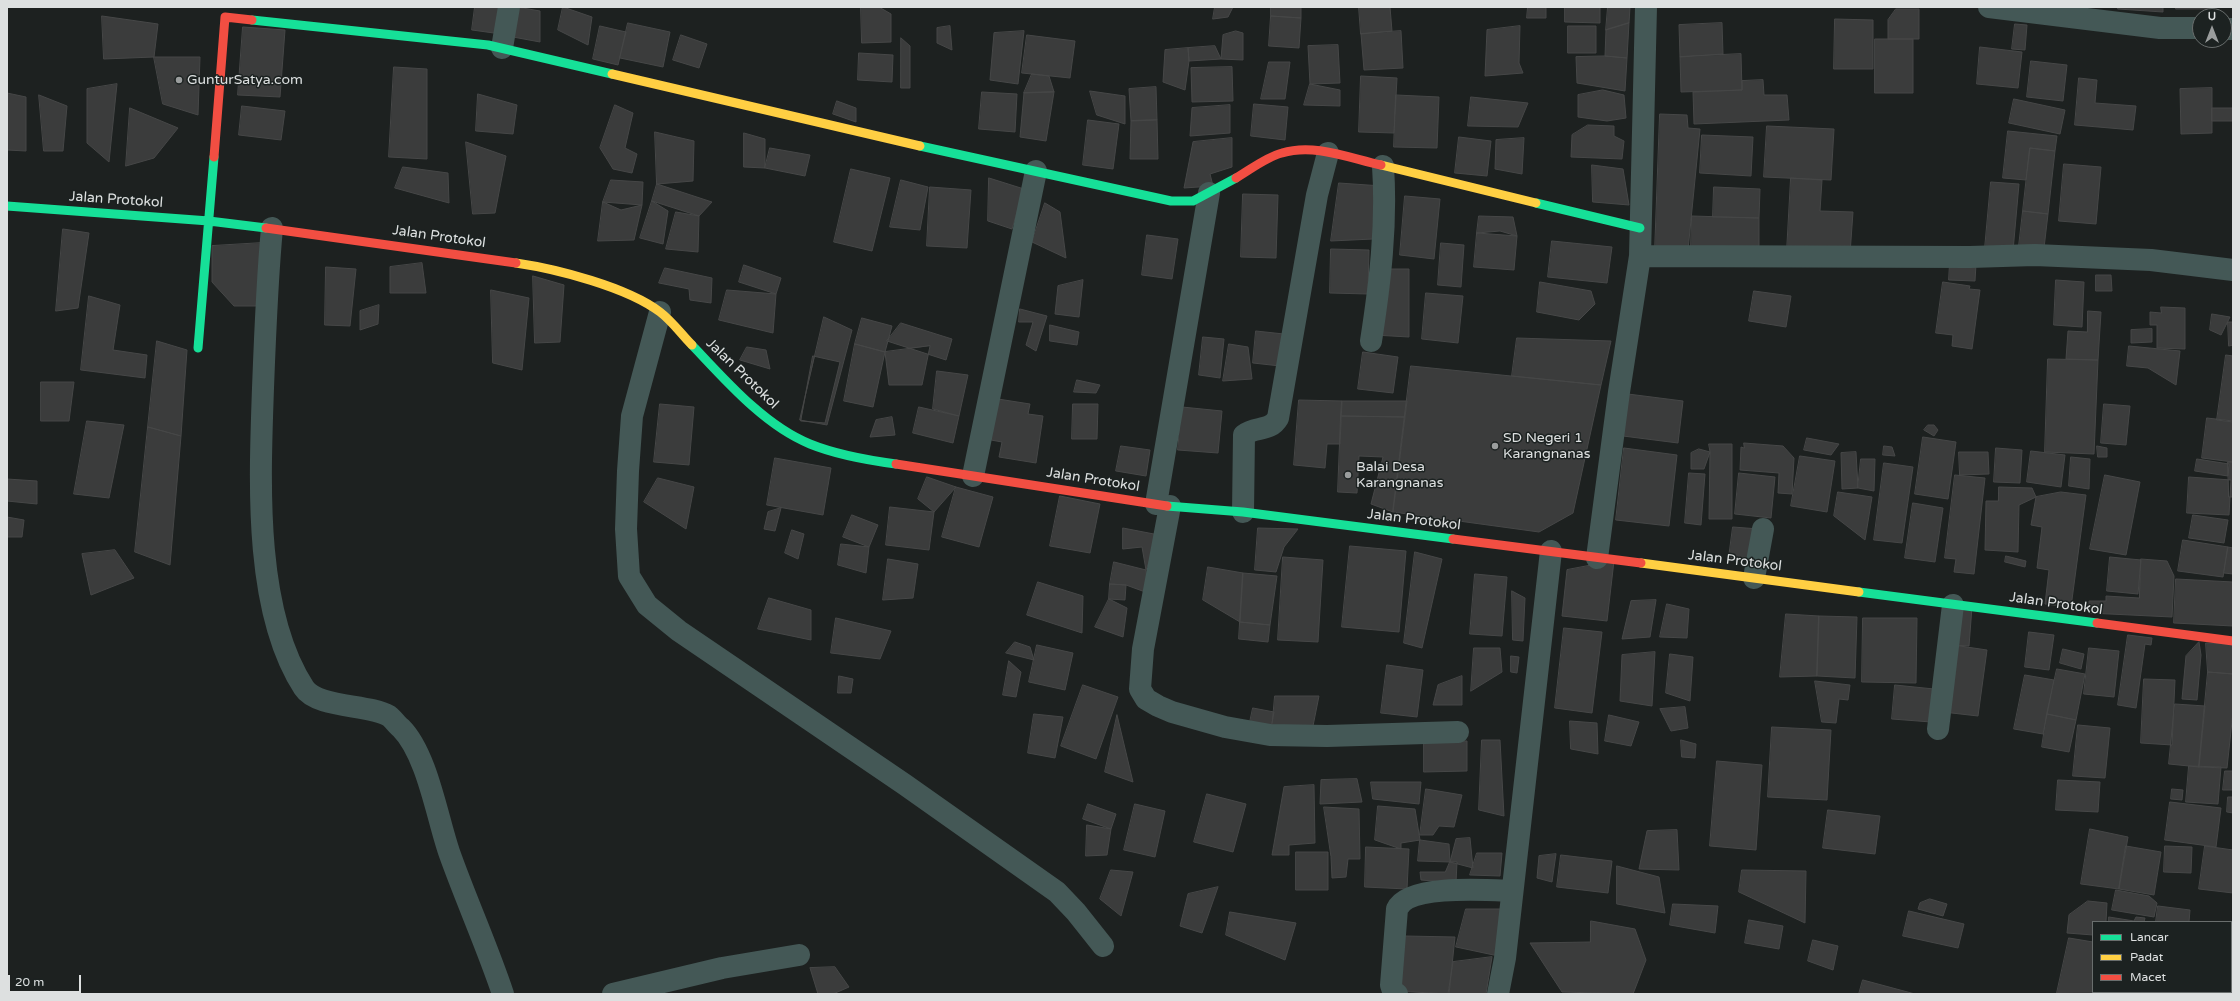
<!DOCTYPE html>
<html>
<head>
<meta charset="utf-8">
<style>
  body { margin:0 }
  #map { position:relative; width:2240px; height:1001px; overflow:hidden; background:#1d2120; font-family:"Varela Round",sans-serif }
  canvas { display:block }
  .frame { position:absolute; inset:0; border:8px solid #dde0e0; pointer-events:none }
  .legend { position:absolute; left:2092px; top:921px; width:140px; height:72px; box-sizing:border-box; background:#1c2221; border:1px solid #696e6d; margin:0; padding:5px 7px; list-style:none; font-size:12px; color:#dde0e0 }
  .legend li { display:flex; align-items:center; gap:8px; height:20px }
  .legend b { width:20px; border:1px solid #696e6d }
  .north { position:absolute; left:2192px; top:8px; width:40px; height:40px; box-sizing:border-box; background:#1c2221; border:1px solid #696e6d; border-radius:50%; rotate:0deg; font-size:11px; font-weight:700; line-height:16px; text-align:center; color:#dde0e0 }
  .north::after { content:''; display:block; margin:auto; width:14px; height:18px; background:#9a9d9d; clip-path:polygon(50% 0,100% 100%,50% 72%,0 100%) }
  .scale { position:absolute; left:8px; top:975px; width:73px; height:18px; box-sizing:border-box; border:2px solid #dde0e0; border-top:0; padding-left:5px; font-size:12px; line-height:14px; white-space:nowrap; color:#dde0e0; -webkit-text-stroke:3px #1c2221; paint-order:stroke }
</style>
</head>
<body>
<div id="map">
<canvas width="2240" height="1001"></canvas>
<div class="frame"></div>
<ul class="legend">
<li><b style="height:5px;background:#16e098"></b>Lancar</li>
<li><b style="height:5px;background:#ffcf43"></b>Padat</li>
<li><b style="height:5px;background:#f24e42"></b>Macet</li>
</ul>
<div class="north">U</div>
<div class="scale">20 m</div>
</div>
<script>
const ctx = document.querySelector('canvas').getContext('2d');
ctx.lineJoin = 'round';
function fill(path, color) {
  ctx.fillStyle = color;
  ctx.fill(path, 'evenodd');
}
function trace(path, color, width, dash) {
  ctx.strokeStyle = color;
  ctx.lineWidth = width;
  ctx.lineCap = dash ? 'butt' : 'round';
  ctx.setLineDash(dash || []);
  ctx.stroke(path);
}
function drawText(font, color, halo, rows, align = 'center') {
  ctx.font = font + ' "Varela Round",sans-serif';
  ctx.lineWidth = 3;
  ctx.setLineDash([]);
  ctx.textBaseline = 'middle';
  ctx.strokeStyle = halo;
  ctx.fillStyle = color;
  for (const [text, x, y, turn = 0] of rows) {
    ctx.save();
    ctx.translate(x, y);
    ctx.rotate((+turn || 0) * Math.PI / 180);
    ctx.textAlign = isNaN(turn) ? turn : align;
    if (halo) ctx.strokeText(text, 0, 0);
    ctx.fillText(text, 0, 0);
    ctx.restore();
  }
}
const building = new Path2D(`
  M475,7H505L501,34L472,30Z
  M517,7L540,11V42L513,37Z
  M563,7L592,17L588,45L558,30Z
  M861,7H879L891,14V42L862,43Z
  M1215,7H1233L1228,17L1213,19Z
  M1271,7H1301V18L1271,16Z
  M1359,7H1390L1392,31L1361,34Z
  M1528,7H1546V18H1527Z
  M1565,7H1600V23L1565,22Z
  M1608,7H1630L1629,23L1606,30Z
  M2118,7H2163V12L2118,9Z
  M2176,7H2210V9H2176Z
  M1896,9H1919V39H1888V20Z
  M102,16L158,24L154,57L104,59Z
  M1271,16L1301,18L1299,48L1269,46Z
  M1835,19L1873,20V69H1834Z
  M628,23L670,32L663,67L620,58Z
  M1629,23L1627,58L1605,56L1606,30Z
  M1722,23L1723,54L1680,57L1679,25Z
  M2015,24L2027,25L2025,50L2012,49Z
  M600,26L626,32L618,65L593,59Z
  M950,26L952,50L937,43V28Z
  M1520,26L1519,63L1523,73L1485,76L1487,30Z
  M1568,26H1596V53H1568Z
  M243,27L285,30L280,97L238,95Z
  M1024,31L1018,84L990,80L994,33Z
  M1236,31L1243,33V60L1221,59L1223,35Z
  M1401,31L1403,68L1364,70L1361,34Z
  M681,35L707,44L699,68L673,60Z
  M1027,35L1075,41L1070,78L1022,73Z
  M901,38L910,46V88H901Z
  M1875,39H1913V93H1875Z
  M1338,45L1340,83L1310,84L1308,46Z
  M1215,46L1221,59L1189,61L1188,48Z
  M1980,47L2022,52L2018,88L1977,84Z
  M1188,48L1189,61L1185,90L1163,82L1165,50Z
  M859,53L893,55L892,82L858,80Z
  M1741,54L1742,90L1681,92L1680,57Z
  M1605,56L1627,58L1625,91L1577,83L1576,57Z
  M154,57H200L198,115L163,104Z
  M2031,61L2067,65L2063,101L2027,97Z
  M1269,62H1290L1285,99H1261Z
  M394,67L427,69V159L389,157Z
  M1232,67L1233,101L1192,102L1191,68Z
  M1032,74L1049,76L1054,92L1024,93Z
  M1361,76L1397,78L1394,133L1359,132Z
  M2079,78L2097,80L2095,103L2136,106L2133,130L2075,125Z
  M1763,80L1764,95H1787L1789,120L1694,124L1693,92L1742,90V81Z
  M117,84L109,162L87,143V89Z
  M1310,84L1340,90V106L1304,105Z
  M1156,87L1157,120L1131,121L1129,89Z
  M2212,88V133L2181,134L2180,89Z
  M1603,90L1624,95L1626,118L1607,121L1578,117V95Z
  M1090,91L1125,96V124L1097,115Z
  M982,92L1017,94L1015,132L979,129Z
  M1054,92L1046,141L1020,137L1024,93Z
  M7,93L26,97V151L7,150Z
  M478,94L517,105L513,134L476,131Z
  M39,95L67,106L63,151H44Z
  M1396,95L1439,97L1437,148L1394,147Z
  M1471,97L1528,103L1518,127L1468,126Z
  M2014,99L2065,110L2060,134L2009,123Z
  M837,101L856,108V122L833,114Z
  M1254,104L1288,107L1285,140L1251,136Z
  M615,105L633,113L625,148L637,154L632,173L613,169L600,148Z
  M1230,105V133L1190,136L1192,108Z
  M242,106L285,111L281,140L239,135Z
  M130,108L178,128L154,158L126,166Z
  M2212,108H2233V121H2212Z
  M1660,114L1687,115L1688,128L1700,129L1688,250L1655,251Z
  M1088,120L1119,124L1113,169L1083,165Z
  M1157,120L1158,159H1130L1131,121Z
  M1588,125L1614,126V136L1624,141L1622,159L1571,157L1572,135Z
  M1767,126L1834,129L1831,180L1764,177Z
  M2008,131L2057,136L2055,151L2030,148L2026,180L2003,178Z
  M655,132L694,141L693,181L657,184Z
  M744,133L765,139V168L744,167Z
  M1702,135L1753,137L1751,176L1700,173Z
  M1459,137L1491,141L1487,176L1455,173Z
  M1232,138V167L1210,174L1213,186L1184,188L1193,142Z
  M1524,138L1522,174L1495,169L1496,140Z
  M466,142L506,156L495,213L473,214Z
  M770,148L810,155L805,176L765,168Z
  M2030,148L2055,151L2048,214L2023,211Z
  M2064,164L2101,167L2096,224L2059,221Z
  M1592,165L1623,169L1629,205L1593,202Z
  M403,167L448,173L449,203L395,188Z
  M851,169L890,178L872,251L834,242Z
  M989,178L1024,189L1012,229L988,221Z
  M1791,178L1822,180L1820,211L1853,212L1850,254L1787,251Z
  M611,180L643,182L642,205L603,202Z
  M901,180L928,187L920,230L890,227Z
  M1991,182L2019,184L2013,251L1985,248Z
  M1339,183L1382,186L1373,239L1331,241Z
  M657,184L712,202L699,216L652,201Z
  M930,187L971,190L967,248L927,246Z
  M1714,187L1760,189L1759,218L1713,217Z
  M1243,194L1278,195L1276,258L1241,257Z
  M1405,196L1440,199L1434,259L1400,255Z
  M652,201L668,211L663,244L640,238Z
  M603,202L621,210L642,205L634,240L598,241Z
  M1045,203L1060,212L1066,258L1032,242Z
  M2023,211L2048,214L2044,248L2019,246Z
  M676,212L699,216L698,252L666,249Z
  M1479,216L1513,217L1517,236L1500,231L1477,233Z
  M1692,216L1759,218V248L1691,247Z
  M63,229L89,233L78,308L56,311Z
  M1477,233L1517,236L1514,270L1474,267Z
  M1147,235L1178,239L1172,279L1142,275Z
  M1552,241L1612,247L1607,283L1548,277Z
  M262,243V306H234L212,282V246Z
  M1441,243L1464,245L1461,287L1438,285Z
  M1331,249L1369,250L1368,294L1330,293Z
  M422,263L426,293H390V267Z
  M1950,263L1976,264L1975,281L1949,280Z
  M744,265L781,278L776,294L739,282Z
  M326,267L356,269L350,326L325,325Z
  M665,268L712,278L711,303L690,300L689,289L659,283Z
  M1391,269H1409V337L1374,335Z
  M2096,275H2111L2112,291H2096Z
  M533,276L564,285L560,342L535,343Z
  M1083,280L1079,317L1055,314L1058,286Z
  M2056,280L2084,282L2082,327L2054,325Z
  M1540,282L1591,291L1595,304L1579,320L1537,312Z
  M1943,282L1970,286L1969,289L1980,290L1972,349L1952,346L1953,335L1936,333Z
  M491,290L529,298L522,370L493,363Z
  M727,290L776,294L773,333L719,320Z
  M1754,291L1791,296L1786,327L1749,321Z
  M1426,293L1463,296L1458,343L1422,339Z
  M89,296L120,305L113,350L147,355L145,378L81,370Z
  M379,305L378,324L360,330V311Z
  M2161,307L2185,308V349L2157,348V325H2150V312L2161,313Z
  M1020,309L1047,316L1036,351L1026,345L1033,322H1019Z
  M2088,311L2101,312L2098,360L2066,359L2068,331L2087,332Z
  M2212,314L2230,317L2221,335L2210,330Z
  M824,317L852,330L827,425L800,420Z
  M862,318L892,326L885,352L855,344Z
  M2228,322H2233V345L2229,346Z
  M901,323L952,339L946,360L887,341Z
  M1050,325L1079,332L1077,345L1050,341Z
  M2152,329V342L2131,343V330Z
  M1256,331L1293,335L1289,367L1253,363Z
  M1203,337L1224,339L1220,378L1199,375Z
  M1517,338L1611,341L1601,385L1512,376Z
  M157,341L187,350L181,436L148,427Z
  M855,344L885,352L873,407L844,401Z
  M1229,344L1248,347L1252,379L1223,381Z
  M930,346L922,385H889L885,352Z
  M2129,346L2180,351L2176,385L2148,368L2127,366Z
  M747,347L766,350L770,369L740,360Z
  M1363,352L1398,357L1393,393L1358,389Z
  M2226,355L2233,356V422L2217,420Z
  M813,356L840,362L825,423L801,421Z
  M2048,359L2098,360L2094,454L2045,452Z
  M1411,366L1601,385L1573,513L1539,532L1393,512Z
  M937,371L968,375L959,416L933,409Z
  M1077,380L1100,385L1096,393L1074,392Z
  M41,382H74L69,421H41Z
  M1620,393L1683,401L1678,443L1615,435Z
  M998,399L1030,404L1028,414L1043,416L1036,463L999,457L1002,442L991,440Z
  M1299,400L1342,401L1340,444H1327L1325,468L1294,465Z
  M1342,401H1407L1405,417L1341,416Z
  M660,404L694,407L689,465L654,462Z
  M1073,404H1098L1097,439H1072Z
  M2104,404L2130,406L2126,445L2101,443Z
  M919,407L959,416L953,443L913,433Z
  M1182,407L1222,411L1218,453L1178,450Z
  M1341,416L1405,417L1393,512L1371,504L1383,457L1359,456L1357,493L1338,492Z
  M892,417L895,435L870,437L876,420Z
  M2207,418L2233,421V462L2202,458Z
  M87,421L124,425L109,498L74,494Z
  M1928,425H1934L1938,430L1934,436L1924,430Z
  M148,427L181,436L170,565L135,552Z
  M1923,437L1956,442L1948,499L1915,494Z
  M1807,438L1839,444L1831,455L1804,450Z
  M1744,443L1783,446L1794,458L1792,494L1778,493L1779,473L1740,470L1741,447L1744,448Z
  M1709,444H1732V519H1709L1710,452Z
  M1121,446L1150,450L1146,476L1116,471Z
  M1884,446L1892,447L1895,456L1883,455Z
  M2097,446L2107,448V457H2098Z
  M1624,448L1677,455L1669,526L1616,520Z
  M1996,448L2022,450L2020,483L1994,482Z
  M1699,449L1710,452L1704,469H1691V453Z
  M2031,451L2065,455L2061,487L2027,482Z
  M1856,452L1858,488L1842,489L1841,453Z
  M1959,452H1988L1989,474L1960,475Z
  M1800,456L1835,461L1827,512L1791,506Z
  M2071,457L2090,459L2089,489L2069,486Z
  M775,458L831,468L823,515L767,505Z
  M1861,459H1875L1874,491L1858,488Z
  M2197,459L2229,464L2228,476L2195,471Z
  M2228,462H2233V497H2229Z
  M1884,463L1913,467L1902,543L1874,540Z
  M1689,473L1705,474L1701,525L1685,523Z
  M1739,473L1775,477L1771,518L1735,514Z
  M1955,475L1985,478L1974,574L1954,572L1956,559L1945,558Z
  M2105,475L2140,482L2126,555L2090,549Z
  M927,477L956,487L934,512L918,499Z
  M2189,477L2231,480L2229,515L2187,513Z
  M658,478L694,487L686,529L644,502Z
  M7,479L37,481V504L7,501Z
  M956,487L993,497L979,547L942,537Z
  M1999,487L2032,488L2036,497L2019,505L2018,552L1985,550L1986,501H1998Z
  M1838,492L1872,497L1865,540L1834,516Z
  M2061,492L2086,495L2071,607L2045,604L2049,570L2037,568L2042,527L2031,525L2036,497Z
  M1060,496L1100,504L1090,553L1050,546Z
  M1913,503L1943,508L1935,562L1905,558Z
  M890,507L934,512L929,550L886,545Z
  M781,508L775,531L764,529L768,512Z
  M852,515L878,525L869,547L843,537Z
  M2193,515L2228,520L2224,543L2189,538Z
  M7,517L24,520L22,537H7Z
  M1733,527L1759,529L1746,561L1743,559L1729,557Z
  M1123,528L1159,535L1146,570L1142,547L1123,549Z
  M1258,528L1298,529L1284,547L1276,572L1255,570Z
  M792,530L804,534L798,559L785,553Z
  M2183,540L2228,547L2223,577L2178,571Z
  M841,544L869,547L866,573L838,565Z
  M1350,546L1406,551L1399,632L1342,627Z
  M2228,547L2233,548V574L2224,573Z
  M115,550L134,578L91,595L82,554Z
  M1415,552L1442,559L1422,648L1404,643Z
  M2006,556L2026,561L2025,567L2005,562Z
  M1283,557L1323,560L1318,642L1278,640Z
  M2110,557L2141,560L2138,594L2107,591Z
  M888,559L918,564L913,598L883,600Z
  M2141,559L2167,561L2174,576L2172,617L2089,613V601H2106V596L2139,598Z
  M1614,561L1607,621L1562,616L1567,570Z
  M1114,562L1146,570L1148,593L1126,585L1110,584Z
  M1208,567L1243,573L1240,622L1203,600Z
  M1243,573L1277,576L1270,625L1240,622Z
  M1475,574L1507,577L1502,636L1470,634Z
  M2176,579L2233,582V626L2174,623Z
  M1038,582L1083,596L1082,633L1027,615Z
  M1110,584L1126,585L1125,600L1109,599Z
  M1512,591L1525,598L1523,641L1513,640Z
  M769,598L811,610V640L758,629Z
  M1109,599L1127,608L1123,637L1095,627Z
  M1656,600L1650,637L1622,639L1631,601Z
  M1667,604L1689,609L1687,638L1660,637Z
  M1972,607L1969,646L1953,645L1955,612Z
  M1786,614L1819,616L1817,676L1780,677Z
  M1819,616L1857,617L1855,678L1817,676Z
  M836,618L891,631L880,659L831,653Z
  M1863,618H1917L1916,683L1862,682Z
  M1240,622L1270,625L1268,642L1239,639Z
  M1564,628L1602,632L1592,713L1555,708Z
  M2029,632L2054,635L2049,670L2025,667Z
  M2128,635L2152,638L2151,645L2145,644L2136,708L2118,705Z
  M1015,642L1030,647L1034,660L1006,653Z
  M2199,642L2201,655L2197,700L2182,699L2186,656Z
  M2206,643L2233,644V674L2208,672Z
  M1037,645L1073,653L1065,690L1029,682Z
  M1953,645L1987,650L1978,716L1943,712Z
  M1474,648H1500L1502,672L1471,691Z
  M2089,648L2119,651L2114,697L2084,694Z
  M2063,649L2084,654L2081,669L2060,663Z
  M1655,652L1652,706L1620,701L1622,655Z
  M1670,654L1693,657L1690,701L1666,693Z
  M1511,656L1519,657L1517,673L1511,672Z
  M1009,661L1021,672L1016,697L1003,695Z
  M1387,665L1423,670L1417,717L1381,713Z
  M2057,669L2085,674L2076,720L2047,714Z
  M2208,672L2233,674V712L2227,768L2199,767Z
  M2025,675L2054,680L2043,734L2014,729Z
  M839,676L853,679L851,693H838Z
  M1462,676V705H1433L1438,685Z
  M2144,679L2175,680L2172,745L2141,743Z
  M1815,681L1850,685L1848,700L1839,699L1836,723L1822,722Z
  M1083,685L1118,697L1096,759L1061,746Z
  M1895,685L1934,689L1931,722L1892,719Z
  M1275,696H1319L1312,731L1272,730Z
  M2175,704L2205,706L2199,767L2169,764Z
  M1685,707L1688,728L1671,731L1660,709Z
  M1253,708L1274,712L1270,734L1250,722Z
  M1034,714L1063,717L1055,758L1028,753Z
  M2047,714L2076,720L2069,752L2042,747Z
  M1117,715L1133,782L1105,772Z
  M1609,715L1639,722L1631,746L1605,741Z
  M1570,721L1597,723L1598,754L1571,749Z
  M2078,725L2110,728L2105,778L2073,776Z
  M1772,727L1831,730L1827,800L1768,797Z
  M1482,740H1500L1504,816L1479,810Z
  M1681,740L1696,744L1695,758L1682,757Z
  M1424,741H1467V771L1424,772Z
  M1717,761L1762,765L1756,850L1710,846Z
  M2189,766L2221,767L2218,804L2186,802Z
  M2225,771H2233V790H2223Z
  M1357,779L1362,802L1320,804L1321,780Z
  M2058,780L2100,782L2098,812L2056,810Z
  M1371,782H1421L1419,804L1373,799Z
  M1314,785L1315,843L1289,845V855H1272L1284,787Z
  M1426,789L1462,795L1454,827L1439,826L1433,835H1420Z
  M2172,789L2183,790L2182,800L2171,799Z
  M1207,794L1246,804L1233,852L1194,842Z
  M2228,797H2233V813L2227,812Z
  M2170,802L2221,808L2216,847L2165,840Z
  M1088,804L1116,814L1111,829L1083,819Z
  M1135,804L1165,811L1155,857L1124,850Z
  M1378,806L1415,809L1420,840L1401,843V849L1375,840Z
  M1324,807L1359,809L1360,859H1348L1346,877L1332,878L1331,857Z
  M1828,810L1880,816L1875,854L1823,848Z
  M1087,825L1111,829L1107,855L1086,856Z
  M2090,829L2128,837L2119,889L2081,884Z
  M1677,830L1679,870L1639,869L1647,831Z
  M1470,838L1473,868L1450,862L1456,839Z
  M1420,840L1449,844L1450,862L1418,861Z
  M2126,846L2161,852L2154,895L2119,889Z
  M2165,846L2192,847L2191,873L2164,872Z
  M2205,846L2233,850V893L2199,889Z
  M1366,847L1409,849L1407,889L1365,887Z
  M1296,852H1328V890H1296Z
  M1477,853H1502L1500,876L1470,875Z
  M1556,854L1552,882L1537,878L1539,856Z
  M1561,855L1612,861L1608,893L1557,887Z
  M1450,862H1457L1456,883L1421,880L1420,872H1445Z
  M1617,866L1659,877L1665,913L1617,904Z
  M1111,870L1133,872L1121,916L1100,899Z
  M1742,870L1806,871L1805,923L1739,892Z
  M1218,887L1202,933L1180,926L1188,894Z
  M2116,890L2149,896L2157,903L2154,917L2112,910Z
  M1930,899L1947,904L1943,916L1918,909L1920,903Z
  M2088,901L2107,903L2106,922H2093V935L2067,933L2069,915Z
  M1673,904L1718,906L1715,933L1670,925Z
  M2158,906L2190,910L2189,922H2156Z
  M1466,909H1508L1503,957L1456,947Z
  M1909,911L1964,924L1958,948L1903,936Z
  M1230,912L1296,923L1285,960L1226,935Z
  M2109,917L2134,921L2136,917L2145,918L2144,922H2109Z
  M1749,920L1783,926L1779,949L1745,943Z
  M1591,921L1635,929L1646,960L1633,994L1562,992L1530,943L1590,942Z
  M2231,924H2233V951H2231Z
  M1405,936L1455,937L1449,994L1395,991Z
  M2069,938L2093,942V992H2097L2096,994L2057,993Z
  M1813,940L1838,946L1833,970L1808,961Z
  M1492,957L1486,994H1448L1453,962Z
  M2231,963H2233V994H2216V992H2231Z
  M835,967L849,987L833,994H818L810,968Z
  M1863,980L1915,994H1859Z
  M2113,992H2143L2142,994H2113Z`);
fill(building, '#3b3c3c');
trace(building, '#464747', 1);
trace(new Path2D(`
  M1989,7L2160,28H2200
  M2224,29H2233
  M502,48L509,7
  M272,228C267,281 265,335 263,388C260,478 253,610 304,688C317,708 369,704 389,716C393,719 397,725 401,728C427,754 437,817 449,852C466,900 487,946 503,994
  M1640,256L1970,257L2035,255L2151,260L2233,270
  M660,312L632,416L628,471L626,529L629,576L647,605L679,631L904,784L1057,892L1076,912L1103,946
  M1371,341C1380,283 1387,225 1383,166
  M973,476L1036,171
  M1156,504L1209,193
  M1170,506L1143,649L1140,689L1146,699L1158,706L1172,712L1225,727L1270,735L1327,736L1458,732
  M1243,512L1244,435C1255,426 1270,432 1278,418L1317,195L1328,153
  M1597,558L1619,392L1640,256L1646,7
  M1754,578L1763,529
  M1938,729L1953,605
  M613,994L722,968L799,955
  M1397,994L1393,991L1391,985L1397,909C1408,884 1488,890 1512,891
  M1498,994L1505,958L1551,551`), '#445856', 22);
trace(new Path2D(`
  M252,20L488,45L612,74
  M920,146L1171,201H1193L1236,178
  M1536,203L1640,228
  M7,206L209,221L266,228
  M692,345C725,380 765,426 810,444C837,455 866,460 896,464
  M198,348L214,157
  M1167,506L1243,512L1453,539
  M1859,592L2097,623`), '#16e098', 9);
trace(new Path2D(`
  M612,74L920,146
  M1381,165L1536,203
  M516,263C557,269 627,287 660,312C672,321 682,335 692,345
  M1641,563L1859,592`), '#ffcf43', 9);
trace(new Path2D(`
  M214,157L225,17L252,20
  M1236,178C1250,170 1266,157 1282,153C1314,143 1349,158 1381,165
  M266,228L516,263
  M896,464L1167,506
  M1453,539L1641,563
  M2097,623L2233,641`), '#f24e42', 9);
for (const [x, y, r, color] of [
  [179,80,4,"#9a9d9d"],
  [1495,446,4,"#9a9d9d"],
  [1348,475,4,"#9a9d9d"]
]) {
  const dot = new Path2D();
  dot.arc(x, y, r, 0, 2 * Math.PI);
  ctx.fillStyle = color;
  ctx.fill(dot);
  trace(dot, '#1c2221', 1.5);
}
drawText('14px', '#dde0e0', '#1c2221', [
  ["GunturSatya.com",187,80],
  ["SD Negeri 1",1503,438],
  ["Karangnanas",1503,454],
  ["Balai Desa",1356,467],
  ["Karangnanas",1356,483]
], 'left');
drawText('14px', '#dde0e0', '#1c2221', [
  ["Jalan Protokol",116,200,4],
  ["Jalan Protokol",439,237,8],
  ["Jalan Protokol",742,374,44],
  ["Jalan Protokol",1093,480,9],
  ["Jalan Protokol",1414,520,7],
  ["Jalan Protokol",1735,561,7],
  ["Jalan Protokol",2056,604,8]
]);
</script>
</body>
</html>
